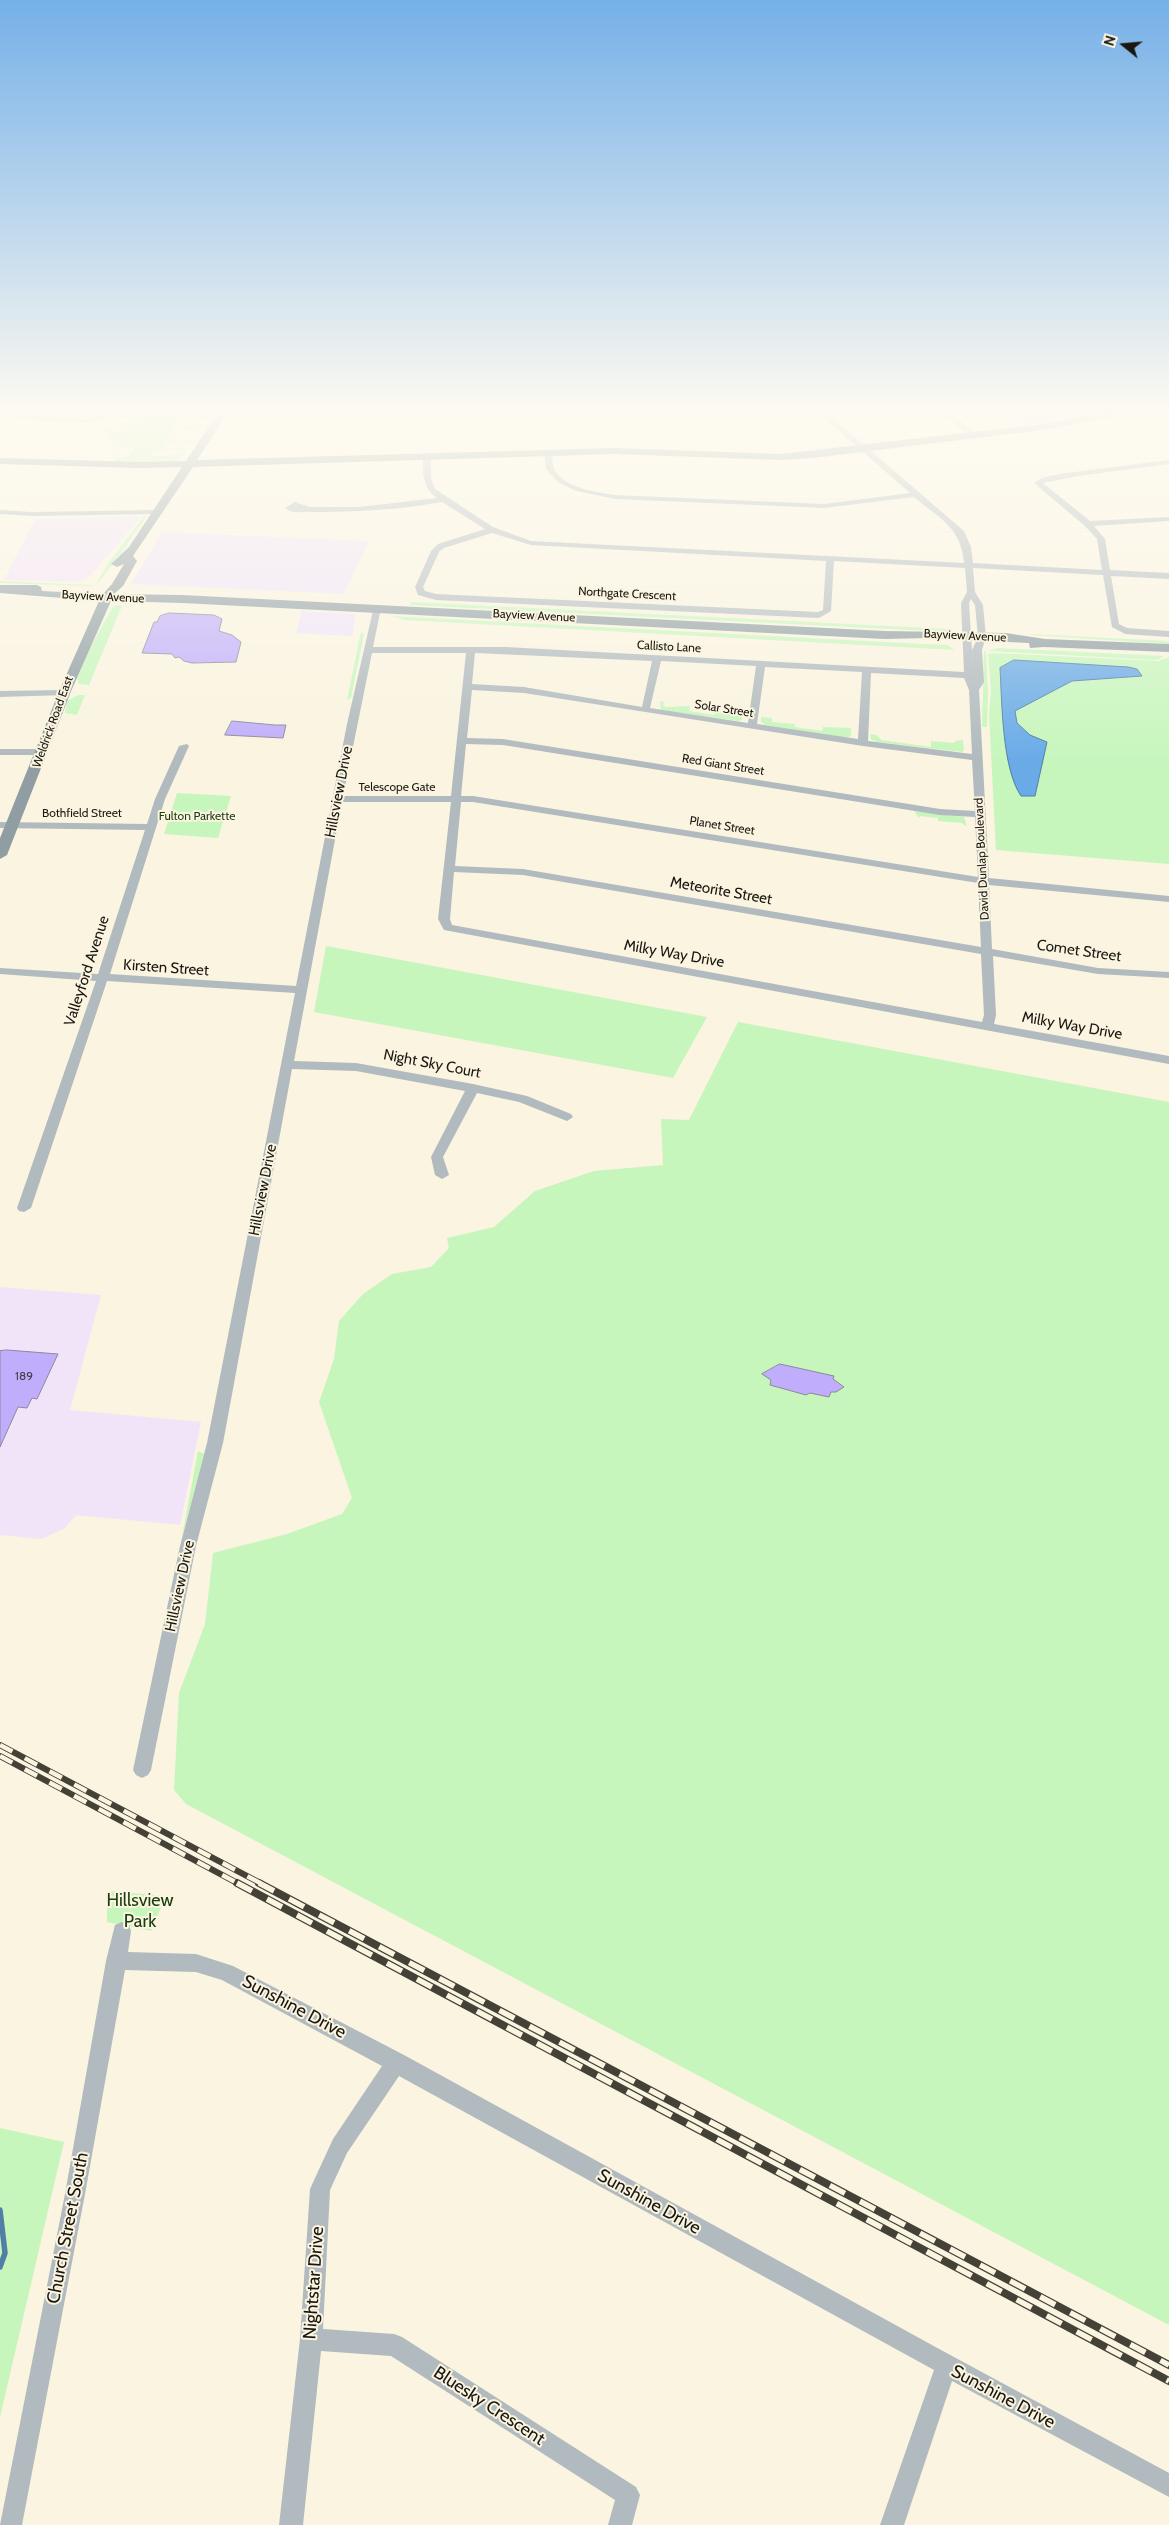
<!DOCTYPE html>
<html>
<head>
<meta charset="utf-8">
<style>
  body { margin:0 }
  #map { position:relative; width:1169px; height:2525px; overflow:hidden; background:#faf4e0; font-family:Cabin,sans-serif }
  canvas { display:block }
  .north { position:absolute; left:1099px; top:20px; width:50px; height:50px; -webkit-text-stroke:4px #faf4e0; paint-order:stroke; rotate:287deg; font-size:14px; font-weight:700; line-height:20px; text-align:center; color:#191710 }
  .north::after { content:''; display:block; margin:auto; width:18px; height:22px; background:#191710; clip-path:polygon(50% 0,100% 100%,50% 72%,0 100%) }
</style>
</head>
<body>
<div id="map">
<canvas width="1169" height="2525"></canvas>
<div class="north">N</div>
</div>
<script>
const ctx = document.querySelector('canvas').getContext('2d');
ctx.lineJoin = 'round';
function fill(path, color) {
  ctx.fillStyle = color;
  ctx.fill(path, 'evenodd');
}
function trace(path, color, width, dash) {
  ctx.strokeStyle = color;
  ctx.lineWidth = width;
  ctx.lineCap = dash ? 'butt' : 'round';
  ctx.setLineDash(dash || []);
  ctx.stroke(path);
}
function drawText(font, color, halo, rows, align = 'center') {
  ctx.font = font + ' Cabin,sans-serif';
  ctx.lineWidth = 4;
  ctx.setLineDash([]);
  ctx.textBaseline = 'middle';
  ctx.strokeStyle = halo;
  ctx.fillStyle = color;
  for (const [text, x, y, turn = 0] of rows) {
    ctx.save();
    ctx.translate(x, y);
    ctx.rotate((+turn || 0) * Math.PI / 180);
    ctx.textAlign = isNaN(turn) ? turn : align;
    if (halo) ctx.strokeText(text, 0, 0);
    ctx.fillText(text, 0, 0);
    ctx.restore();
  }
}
fill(new Path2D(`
  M162,532L369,541L344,594L131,584Z
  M302,611L355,614L353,636L296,633Z`), '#efe5fa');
fill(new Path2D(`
  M1001,407H1118L1066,420L1026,425Z
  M142,516L89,577L77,582L4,580L35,519Z
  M0,1287L101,1295L70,1410L201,1422L180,1525L76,1515L65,1528L42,1539L0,1535Z`), '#f2e4f8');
fill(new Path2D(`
  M54,407L105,409H71L67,414L74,415L71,418L34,416C40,412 49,413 54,407Z
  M151,407H214H186L180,413C192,415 200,410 211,411L206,419L201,418L198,415L182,414L179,417L181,420L204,422L176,421L172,424V427C184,427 191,424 202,424L198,431L173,428L171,433L176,435H170L163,440L181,442L193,438L188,446L180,444L181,442L163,443L166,444L164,448L186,449L185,451L155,449L151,453V456H166L183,453L178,461L114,463L118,458L129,456L135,447H121L113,453L124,438L113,440L98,425L115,432L128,429L120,424L108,423C112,421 135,423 141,424L146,419C135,417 125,419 114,417L116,412L126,415L142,416L147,411L118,410L148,409Z
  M145,515L146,518C139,527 101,583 96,584L109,562Z
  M0,581L91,585L92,586L0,583Z
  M411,602L949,629V632L409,605Z
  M117,605L122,606L89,685L79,684L77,679L89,650L112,608Z
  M391,616L923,644L948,645L954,650L405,620Z
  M361,632L364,634L351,698L347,700Z
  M1030,634L1169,641V644L1031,635Z
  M998,648L1165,656L1157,660L988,651Z
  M984,651L986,652L988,690L987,727H982Z
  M994,653L1158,661L1169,657V864L996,850L989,714L991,691L988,654Z
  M78,695H85L77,715L65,713L67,701Z
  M660,701L664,702L663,705L666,707L690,706L689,711L714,715L715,713L738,714L743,712L742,720L738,721L661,710Z
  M761,717L772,718V722L795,724V727L822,731L823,727L851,728V736L846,738L765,725L761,722Z
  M870,734L877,735L881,740L931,747V741L955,743V741L963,740L964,750L962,752L877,742L871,739Z
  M177,793L231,796L218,838L164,834Z
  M914,811L964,817L967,827L962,823L938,821V818L920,816L919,818Z
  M326,946L707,1017L673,1078L314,1012Z
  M738,1022L1169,1102V2325L186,1804L174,1790L179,1693L205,1624L213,1553L287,1534L342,1514L352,1498L319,1402L334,1359L339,1321L363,1294L392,1274L431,1267L449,1248L447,1238L494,1227L535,1191L594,1171L663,1165L661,1119L689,1120Z
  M198,1451L204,1454L182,1537Z
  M107,1891L166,1896L151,1931L107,1922Z
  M0,2128L64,2142L0,2417Z`), '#c7f6bd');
const water = new Path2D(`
  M1014,660L1128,667L1137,669L1142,676L1072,681L1015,711L1017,723L1030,735L1047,742L1035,796H1021C1002,768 1002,703 1000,668Z`);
fill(water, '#6aabe7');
trace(water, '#527fa6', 1);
trace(new Path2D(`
  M0,2210L5,2253L0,2267`), '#527fa6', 5.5);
const building = new Path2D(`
  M169,613L214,615L222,619L219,631L232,635L241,642L236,662L192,663L184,661L179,657L175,658L172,654L142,653L154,622H157L160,616Z
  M232,721L275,725H286L283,738L225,735Z
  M7,1350L58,1354L37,1399L32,1398L27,1408L18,1407L0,1447V1351Z
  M780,1364L834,1376L833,1379L844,1387L836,1392H831L829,1397L810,1393L806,1395L770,1385L771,1380L762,1374Z`);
fill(building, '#c0aefc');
trace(building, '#8c899a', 1);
fill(new Path2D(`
  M0,407L11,413L20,415L90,419L97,416L107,407H115C111,412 106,418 100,420C85,426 13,421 0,412Z
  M222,407H450L446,409L323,412L226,409Z
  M633,407H687L760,411L820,407L964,531L971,547L973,563L1102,570L1097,539L1085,526L1034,483L1042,478L1059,474L1169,460V464L1078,476L1043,483L1090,521L1169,517V521L1094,526L1105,539L1110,570L1169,573V579L1111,576L1119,624L1127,628L1169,631V637L1125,634L1112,627L1103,575L973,568L975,592L983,605L986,637L982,650L984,682L979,690L989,878L1169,896V902L989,885L992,949L1098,968L1169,972V978L1098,974L993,956L996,1015L994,1024L1169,1056V1064L444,930L438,919L451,802H342L294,1061L356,1063L473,1084L527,1096L571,1114L573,1117L567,1121L519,1102L477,1093L443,1157L449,1175L442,1179L435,1175L431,1157L465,1091L356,1071L292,1069L223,1443L196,1546L151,1770L148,1775L142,1778L136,1775L133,1770L180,1546L207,1443L295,993L107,981L31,1208L24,1212L19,1211L17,1208L96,981L0,974V968L98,974L145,830L0,828V822L147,824L155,799L179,746L187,744L189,746L165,799L110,974L296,986L347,724L374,606L381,608L373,647H506L964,672L961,603L967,592L965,568L834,561L831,611L819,618L436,600L418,595L415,587L431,551L438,544L485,529L442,502C398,510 355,512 311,512C301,511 294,515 285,508L295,502L310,507H359L437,498C422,487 423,474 423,457L427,455L431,457V478L435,489L493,527L531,541L964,563C961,527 940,519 914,497L824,508L615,499L576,491L558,482L546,469L544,453L548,451L552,455C553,460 552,466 555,471C565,488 597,492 615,495L824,504L910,493L815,410L760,415L637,409ZM492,533L531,545L826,561L823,610L818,612L436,594L425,591L423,587L439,552L444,548ZM971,599L975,605L978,637L972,650L974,683L969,603ZM372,653H466L451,796H343ZM475,653L652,661L642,707L524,687L472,684ZM661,661L756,666L748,723L650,708ZM765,667L862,672L858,739L757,724ZM871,673L964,678L969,690L972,754L868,741ZM472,690L524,693L863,746L972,760L975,811L940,809L503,739L467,738ZM466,744L503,745L940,815L975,817L978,877L473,796H461ZM461,802H473L978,883L981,947L523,869L455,866ZM454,872L523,875L981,954L984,1015L982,1022L452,925L450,919Z
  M935,407H942L978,434V438H972Z
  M1157,407L1169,408V412Z
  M0,510L32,512L158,510L162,512L158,514L32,516L0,514Z
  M62,690L67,693L65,695L0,697V691Z
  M0,749H43L48,752L43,755H0Z
  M122,1922L129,1925L131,1931L128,1952L196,1954L233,1966L404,2055L941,2350L1169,2473V2497L952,2381L904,2525H880L934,2370L399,2076L347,2153L330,2190L323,2329L394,2334L402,2337L636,2487L640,2495L632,2525H608L615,2500L391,2356L321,2351L303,2525H279L300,2339L310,2189L333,2139L382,2066L222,1980L196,1972L125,1970L85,2194L22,2525H0L65,2194L106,1961L115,1925Z`), '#b1babe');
fill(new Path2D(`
  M222,407H232L197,460L615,448L781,454L1050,423L1130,407H1147L1142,410L1050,429L813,458L781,460L615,454L193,467L133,556L137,561L123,586L114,594L182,595L885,631L1006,633L1045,639L1169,644V652L1044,647L1030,648L1029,643L926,638L885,639L182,603L111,601L72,689L7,855L0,859V838L60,689L99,601L0,593V585H37L41,587L42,591L103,594L112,584L124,564L117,567L111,564L129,547L182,467L140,468L0,464V458L140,462L186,461Z`), '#909ea4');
const railFar1 = new Path2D(`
  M0,1745L262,1884
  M0,1756L239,1884`);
const rail = new Path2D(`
  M237,1883L1169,2381
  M259,1883L1169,2365`);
trace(railFar1, '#444137', 6);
trace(rail, '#444137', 8);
trace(railFar1, '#faf4e0', 4.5, [14]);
trace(rail, '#faf4e0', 5.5, [17]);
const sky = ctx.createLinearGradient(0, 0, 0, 760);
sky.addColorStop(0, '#75b0e8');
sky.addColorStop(0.54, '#fdfaf1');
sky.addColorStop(1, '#fdfaf100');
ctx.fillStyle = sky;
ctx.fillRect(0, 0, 1169, 760);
drawText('12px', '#191710', '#faf4e0', [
  ["Northgate Crescent",627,594,3],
  ["Bayview Avenue",103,597,3],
  ["Bayview Avenue",534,616,3],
  ["Bayview Avenue",965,636,3],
  ["Callisto Lane",669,647,3],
  ["Solar Street",724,709,9],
  ["Weldrick Road East",53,722,-70],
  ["Red Giant Street",723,765,9],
  ["Telescope Gate",397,787],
  ["Bothfield Street",82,813],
  ["Planet Street",722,826,9],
  ["David Dunlap Boulevard",982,859,-93]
]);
drawText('12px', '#183d0f', '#faf4e0', [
  ["Fulton Parkette",197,816]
]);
drawText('12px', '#433d4b', null, [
  ["189",24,1376]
]);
drawText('15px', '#191710', '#faf4e0', [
  ["Hillsview Drive",339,792,-79],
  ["Meteorite Street",721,891,10],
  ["Comet Street",1079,951,8],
  ["Milky Way Drive",674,954,10],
  ["Kirsten Street",166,968,4],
  ["Valleyford Avenue",87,971,-72],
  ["Milky Way Drive",1072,1026,10],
  ["Night Sky Court",432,1064,11],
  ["Hillsview Drive",263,1190,-79],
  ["Hillsview Drive",180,1586,-78]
]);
drawText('18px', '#183d0f', '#faf4e0', [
  ["Hillsview",140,1901],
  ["Park",140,1922]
]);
drawText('18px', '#191710', '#faf4e0', [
  ["Sunshine Drive",294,2007,28],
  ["Sunshine Drive",649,2202,29],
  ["Church Street South",68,2228,-79],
  ["Nightstar Drive",314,2283,-86],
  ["Sunshine Drive",1003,2397,28],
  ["Bluesky Crescent",489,2406,33]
]);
</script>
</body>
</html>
